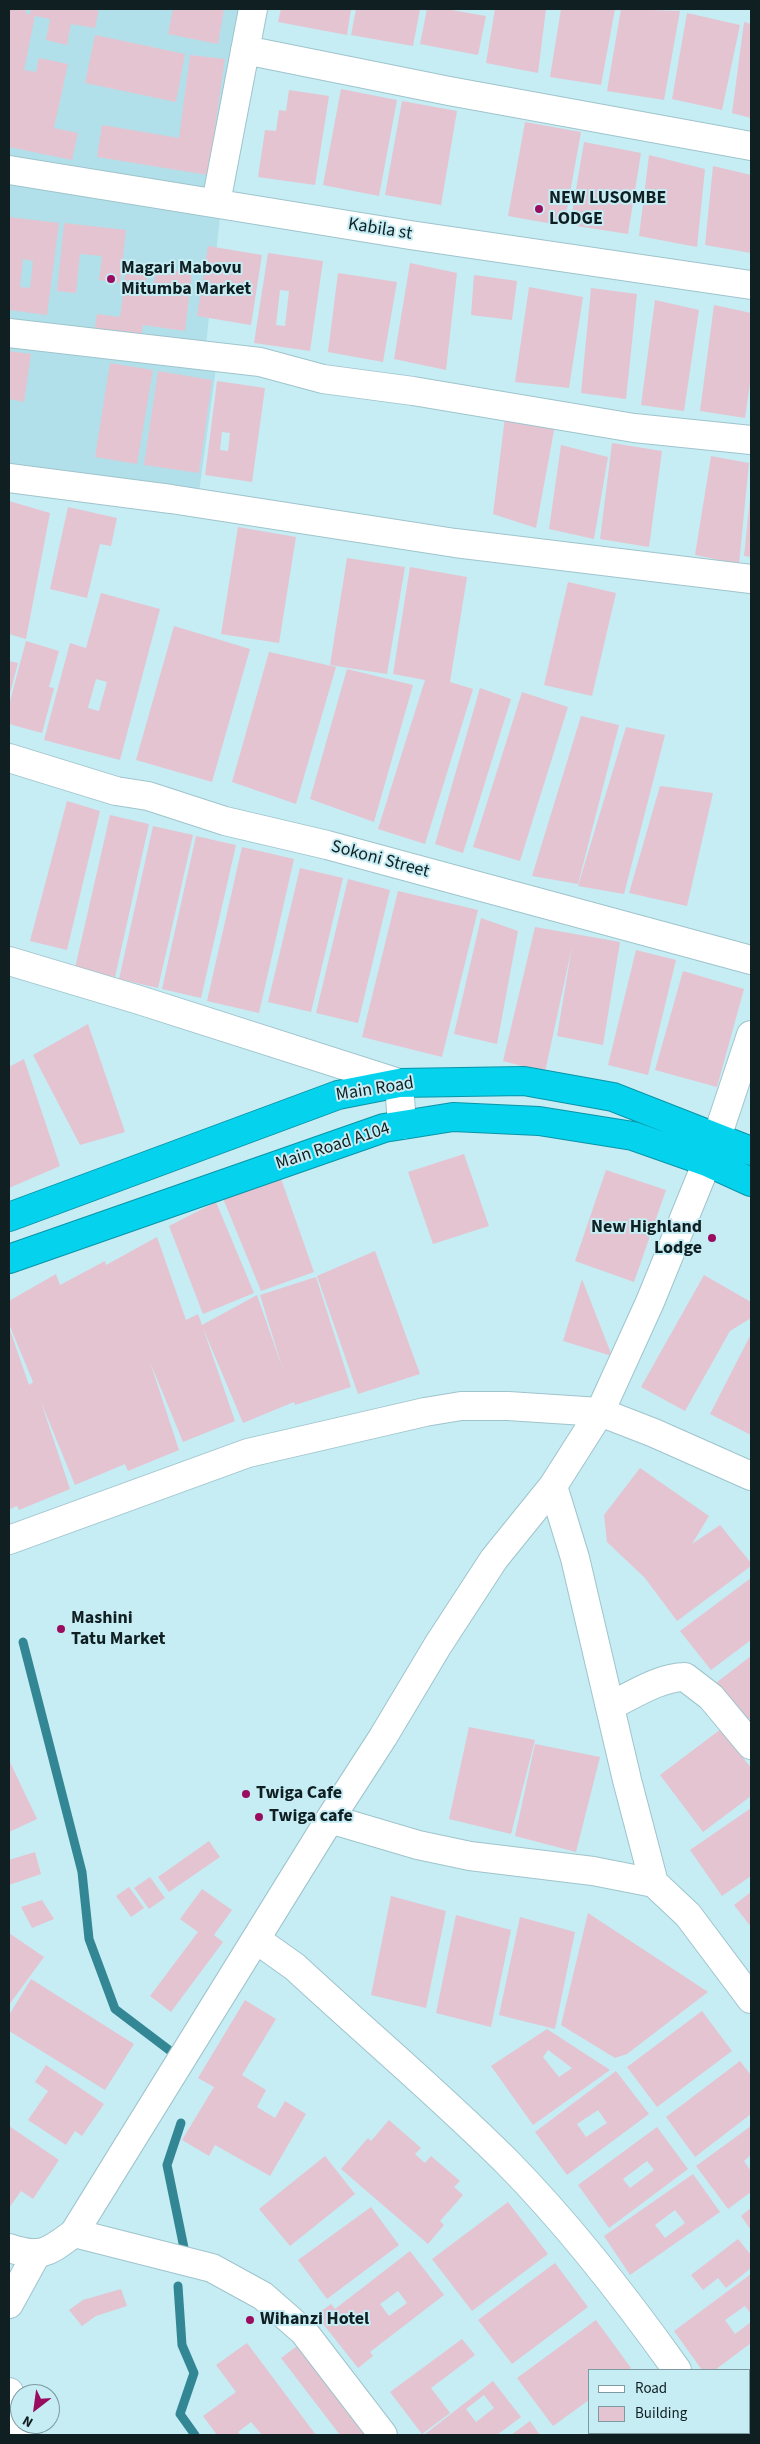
<!DOCTYPE html>
<html>
<head>
<meta charset="utf-8">
<style>
  body { margin:0 }
  #map { position:relative; width:760px; height:2444px; overflow:hidden; background:#c6ecf4; font-family:"Source Sans 3",sans-serif }
  canvas { display:block }
  .frame { position:absolute; inset:0; border:10px solid #101f22; pointer-events:none }
  .legend { position:absolute; left:588px; top:2369px; width:162px; height:65px; box-sizing:border-box; background:#c6ecf4; border:1px solid #7d9aa0; margin:0; padding:6px 9px; list-style:none; font-size:15px; color:#101f22 }
  .legend li { display:flex; align-items:center; gap:10px; height:25px }
  .legend b { width:25px; border:1px solid #7d9aa0 }
  .north { position:absolute; left:10px; top:2384px; width:50px; height:50px; box-sizing:border-box; background:#c6ecf4; border:1px solid #7d9aa0; border-radius:50%; rotate:210deg; font-size:14px; font-weight:700; line-height:20px; text-align:center; color:#101f22 }
  .north::after { content:''; display:block; margin:auto; width:18px; height:22px; background:#990c5e; clip-path:polygon(50% 0,100% 100%,50% 72%,0 100%) }
</style>
</head>
<body>
<div id="map">
<canvas width="760" height="2444"></canvas>
<div class="frame"></div>
<ul class="legend">
<li><b style="height:6px;background:#fff"></b>Road</li>
<li><b style="height:14px;background:#e5c4d1"></b>Building</li>
</ul>
<div class="north">N</div>
</div>
<script>
const ctx = document.querySelector('canvas').getContext('2d');
ctx.lineJoin = 'round';
function fill(path, color) {
  ctx.fillStyle = color;
  ctx.fill(path, 'evenodd');
}
function trace(path, color, width, dash) {
  ctx.strokeStyle = color;
  ctx.lineWidth = width;
  ctx.lineCap = dash ? 'butt' : 'round';
  ctx.setLineDash(dash || []);
  ctx.stroke(path);
}
function drawText(font, color, halo, rows, align = 'center') {
  ctx.font = font + ' "Source Sans 3",sans-serif';
  ctx.lineWidth = 4;
  ctx.setLineDash([]);
  ctx.textBaseline = 'middle';
  ctx.strokeStyle = halo;
  ctx.fillStyle = color;
  for (const [text, x, y, turn = 0] of rows) {
    ctx.save();
    ctx.translate(x, y);
    ctx.rotate((+turn || 0) * Math.PI / 180);
    ctx.textAlign = isNaN(turn) ? turn : align;
    if (halo) ctx.strokeText(text, 0, 0);
    ctx.fillText(text, 0, 0);
    ctx.restore();
  }
}
fill(new Path2D(`
  M9,9H243L206,344L219,346L199,492L9,466Z`), '#b1e0ea');
trace(new Path2D(`
  M23,1642L82,1872L89,1939L115,2009L177,2056
  M181,2123L167,2165L184,2248
  M178,2286L182,2345L194,2373L180,2414L195,2435`), '#338795', 9);
fill(new Path2D(`
  M9,9H27L26,14H30L31,9H99L95,28L71,24L67,45L46,40L50,19L35,16L24,70L36,72L39,58L68,64L54,128L78,133L72,160L9,147Z
  M173,9H224L218,44L168,34Z
  M281,9H351L347,35L278,22Z
  M356,9H420L413,46L351,35Z
  M427,9H446L486,16L478,55L420,44Z
  M495,9H546L538,73L486,63Z
  M561,9H615L601,85L550,77Z
  M621,9L680,11L664,100L607,91Z
  M687,13L740,25L722,110L672,99Z
  M744,22L751,24V118L732,113Z
  M95,35L185,54L176,102L85,83Z
  M190,55L225,59L208,175L97,157L102,125L179,138Z
  M341,89L397,100L379,196L323,185Z
  M289,90L329,96L315,185L258,177L265,130L276,131L279,110L286,111Z
  M402,101L457,111L441,205L385,195Z
  M525,122L581,132L564,226L508,216Z
  M584,142L641,153L628,234L570,225Z
  M649,155L705,169L697,247L639,236Z
  M713,166L751,175V253L705,245Z
  M9,217L59,223L47,315L9,310ZM23,259L33,261L30,288L20,287Z
  M64,223L126,230L120,283L99,280L102,256L80,254L76,293L57,291Z
  M208,246L262,255L251,325L197,316Z
  M268,253L323,261L310,351L254,343ZM280,290L289,291L285,326L276,325Z
  M127,262L149,264L145,289L153,290L156,268L192,273L185,331L143,325L141,340L94,334L97,314L120,317Z
  M410,263L457,273L446,370L394,359Z
  M338,273L397,282L383,362L328,352Z
  M474,275L517,281L512,320L471,315Z
  M529,287L583,297L569,388L515,382Z
  M591,288L637,294L626,399L581,393Z
  M655,300L699,310L684,411L641,405Z
  M714,305L751,313V376L745,418L700,411Z
  M9,351L31,354L24,402L9,399Z
  M110,363L153,370L137,464L95,457Z
  M158,371L212,380L199,473L144,465Z
  M217,381L265,388L252,482L205,475ZM222,432L230,433L228,451L220,450Z
  M505,417L555,425L536,528L493,514Z
  M612,443L662,451L649,547L600,539Z
  M561,445L608,457L594,539L549,529Z
  M711,456L749,463L739,564L695,555Z
  M750,498H751V557L744,556Z
  M9,501L50,513L26,639L9,634Z
  M68,507L117,518L111,546L100,544L87,598L50,589Z
  M238,527L296,537L279,643L221,634Z
  M347,558L405,567L387,674L330,665Z
  M410,567L467,577L450,682L473,689L425,844L378,829L425,680L393,674Z
  M568,582L616,593L592,696L544,685Z
  M101,593L160,609L120,760L44,740L70,643L86,648ZM96,679L107,682L99,711L88,708Z
  M174,626L250,649L212,782L136,760Z
  M26,641L59,651L49,687L54,688L42,733L9,724V705Z
  M269,652L336,667L296,804L232,782Z
  M9,661L18,663L9,697Z
  M347,669L413,685L374,822L310,799Z
  M480,688L511,699L463,853L435,844Z
  M522,692L568,707L520,861L473,847Z
  M581,716L619,725L578,884L532,876Z
  M626,727L665,735L624,894L578,886Z
  M660,786L713,793L687,906L629,893Z
  M67,801L100,811L67,950L30,941Z
  M110,815L149,824L115,977L75,968Z
  M153,826L193,835L158,988L119,979Z
  M196,836L236,845L201,998L162,989Z
  M242,847L294,859L259,1013L207,1001Z
  M300,868L343,878L311,1012L268,1002Z
  M348,879L390,890L358,1023L316,1013Z
  M398,891L478,910L442,1057L362,1037Z
  M481,918L518,931L497,1044L454,1034Z
  M535,927L620,942L603,1045L557,1036L572,947L545,1072L503,1061Z
  M636,950L676,960L648,1075L608,1065Z
  M683,971L744,989L717,1087L655,1070Z
  M88,1024L125,1132L80,1145L33,1055Z
  M24,1059L60,1166L9,1188V1067Z
  M464,1154L489,1226L433,1244L408,1172Z
  M606,1170L666,1190L634,1282L575,1261Z
  M279,1173L314,1272L261,1291L222,1196Z
  M216,1202L254,1293L203,1314L169,1226Z
  M157,1237L186,1320L198,1314L202,1325L257,1295L283,1370L260,1295L316,1277L351,1387L295,1405L294,1402L243,1423L203,1328L235,1421L183,1442L150,1362L179,1450L128,1471L125,1464L75,1485L41,1402L70,1489L19,1510L17,1506L10,1509L9,1327L29,1385L33,1382L9,1324V1301L56,1274L60,1285L105,1261L106,1265Z
  M375,1251L420,1374L358,1394L317,1276Z
  M704,1275L751,1302V1318L730,1331L685,1411L641,1387Z
  M582,1279L612,1356L563,1341Z
  M751,1334V1435L710,1414Z
  M640,1468L709,1516L692,1544L720,1525L751,1563V1566L677,1621L645,1578L607,1542L604,1515Z
  M751,1578V1640L711,1670L680,1631Z
  M751,1656V1718L746,1721L717,1682Z
  M469,1727L535,1740L511,1834L449,1819Z
  M721,1729L751,1768V1796L703,1832L660,1775Z
  M535,1744L600,1757L576,1852L515,1836Z
  M9,1760L37,1819L9,1832Z
  M751,1808V1876L722,1896L690,1850Z
  M209,1841L220,1857L169,1892L158,1877Z
  M35,1852L41,1874L9,1885V1860Z
  M150,1877L165,1898L149,1909L134,1888Z
  M129,1887L144,1908L131,1917L116,1896Z
  M202,1889L232,1910L214,1935L223,1942L171,2012L150,1996L198,1932L180,1919Z
  M751,1892V1927L734,1905Z
  M391,1896L446,1911L426,2008L371,1995Z
  M42,1900L54,1919L32,1928L21,1907Z
  M588,1913L708,1992L627,2054L615,2058L561,2025Z
  M456,1915L511,1930L491,2027L436,2013Z
  M520,1917L575,1932L555,2029L499,2015Z
  M9,1933L44,1957L9,2005Z
  M31,1979L134,2044L105,2090L9,2031V2015Z
  M245,2000L276,2019L242,2075L266,2090L257,2107L275,2118L285,2101L306,2114L270,2176L215,2145L209,2156L182,2140L214,2087L198,2078Z
  M702,2011L732,2051L657,2107L627,2067Z
  M547,2029L610,2070L533,2125L491,2066ZM548,2050L572,2068L559,2077L543,2057Z
  M740,2061L751,2075V2114L695,2157L666,2117Z
  M46,2065L104,2104L82,2136L75,2131L66,2145L28,2120L48,2091L35,2082Z
  M616,2071L649,2114L567,2175L535,2132ZM598,2110L607,2123L586,2137L577,2124Z
  M389,2120L421,2148L415,2154L425,2163L431,2156L460,2181L454,2187L463,2195L440,2221L444,2225L428,2244L341,2169L368,2138L371,2141Z
  M9,2126L59,2160L33,2199L21,2191L9,2208Z
  M751,2126V2155L744,2161L751,2171V2192L728,2209L696,2166Z
  M657,2127L688,2169L609,2228L578,2185ZM647,2161L654,2170L630,2188L623,2179Z
  M325,2156L355,2194L290,2246L259,2209Z
  M693,2174L720,2212L630,2275L604,2236ZM675,2210L685,2223L665,2238L655,2225Z
  M508,2202L548,2254L472,2311L432,2259Z
  M371,2207L399,2245L327,2299L298,2260Z
  M751,2208V2230L741,2216Z
  M738,2239L751,2255V2268L726,2288L718,2278L703,2290L691,2275Z
  M410,2251L444,2295L370,2352L373,2356L358,2368L316,2315L331,2304L335,2309ZM398,2291L407,2303L389,2316L380,2304Z
  M555,2263L588,2307L512,2364L478,2320Z
  M751,2274V2314L745,2306L725,2320L735,2334L751,2322V2343L715,2370H702L674,2331Z
  M121,2289L127,2306L96,2316L82,2326L69,2310L83,2300Z
  M596,2320L631,2368L629,2370H589V2400L553,2426L517,2378Z
  M462,2339L475,2355L431,2388L450,2413L422,2434L390,2392Z
  M247,2343L316,2435H262L251,2422L238,2432L241,2435H217L203,2416L236,2392L216,2365Z
  M297,2346L366,2435H340L281,2358Z
  M493,2381L521,2417L497,2435H424ZM484,2395L494,2408L476,2422L466,2409Z
  M530,2421L540,2435H511Z
  M627,2433H637L639,2435H623Z`), '#e5c4d1');
const street = new Path2D(`
  M245,50L449,91L751,146
  M9,170L410,235L751,285
  M216,203L253,9
  M9,333L260,362L323,379L413,391L634,428L751,440
  M9,478L171,499L455,543L751,579
  M9,758L116,791L148,796L225,821L327,845L751,960
  M9,961L136,999L399,1083L402,1125
  M717,1137L751,1035
  M9,1540L248,1453L425,1412L461,1406H508L600,1412L654,1433L751,1476
  M610,1706C633,1695 660,1677 685,1677L711,1697L751,1745
  M257,1940L295,1967C365,2032 439,2094 507,2162C570,2226 625,2297 677,2370
  M74,2233L212,2268L263,2296L304,2332L383,2435
  M9,2304L37,2253
  M9,2392L21,2435
  M722,2433L724,2435`);
const secondary = new Path2D(`
  M553,1486L575,1558L627,1780L654,1883
  M330,1819L418,1845L470,1856L593,1871L654,1883L688,1915L751,1999
  M9,2248C42,2259 48,2252 74,2233L330,1819L383,1737L438,1645L494,1559L553,1486L600,1412L650,1302L707,1162`);
const highway = new Path2D(`
  M9,1217L338,1095L399,1083L524,1081L613,1097L751,1151
  M9,1259L384,1128L453,1117L539,1121L633,1136L707,1162L751,1182`);
trace(street, '#9fc4cc', 30);
trace(secondary, '#9fc4cc', 30);
trace(highway, '#0994a7', 30);
trace(street, '#fff', 28);
trace(secondary, '#fff', 28);
trace(highway, '#05d3ee', 28);
for (const [x, y, r, color] of [
  [539,209,5,"#990c5e"],
  [111,279,5,"#990c5e"],
  [712,1238,5,"#990c5e"],
  [61,1629,5,"#990c5e"],
  [246,1794,5,"#990c5e"],
  [259,1817,5,"#990c5e"],
  [250,2320,5,"#990c5e"]
]) {
  const dot = new Path2D();
  dot.arc(x, y, r, 0, 2 * Math.PI);
  ctx.fillStyle = color;
  ctx.fill(dot);
  trace(dot, '#c6ecf4', 2);
}
drawText('bold 18px', '#101f22', '#c6ecf4', [
  ["NEW LUSOMBE",549,199],
  ["LODGE",549,220],
  ["Magari Mabovu",121,269],
  ["Mitumba Market",121,290],
  ["New Highland",702,1228,"right"],
  ["Lodge",702,1249,"right"],
  ["Mashini",71,1619],
  ["Tatu Market",71,1640],
  ["Twiga Cafe",256,1794],
  ["Twiga cafe",269,1817],
  ["Wihanzi Hotel",260,2320]
], 'left');
drawText('18px', '#101f22', '#c6ecf4', [
  ["Kabila st",380,230,9],
  ["Sokoni Street",380,860,15],
  ["Main Road",375,1090,-9],
  ["Main Road A104",333,1147,-18]
]);
</script>
</body>
</html>
